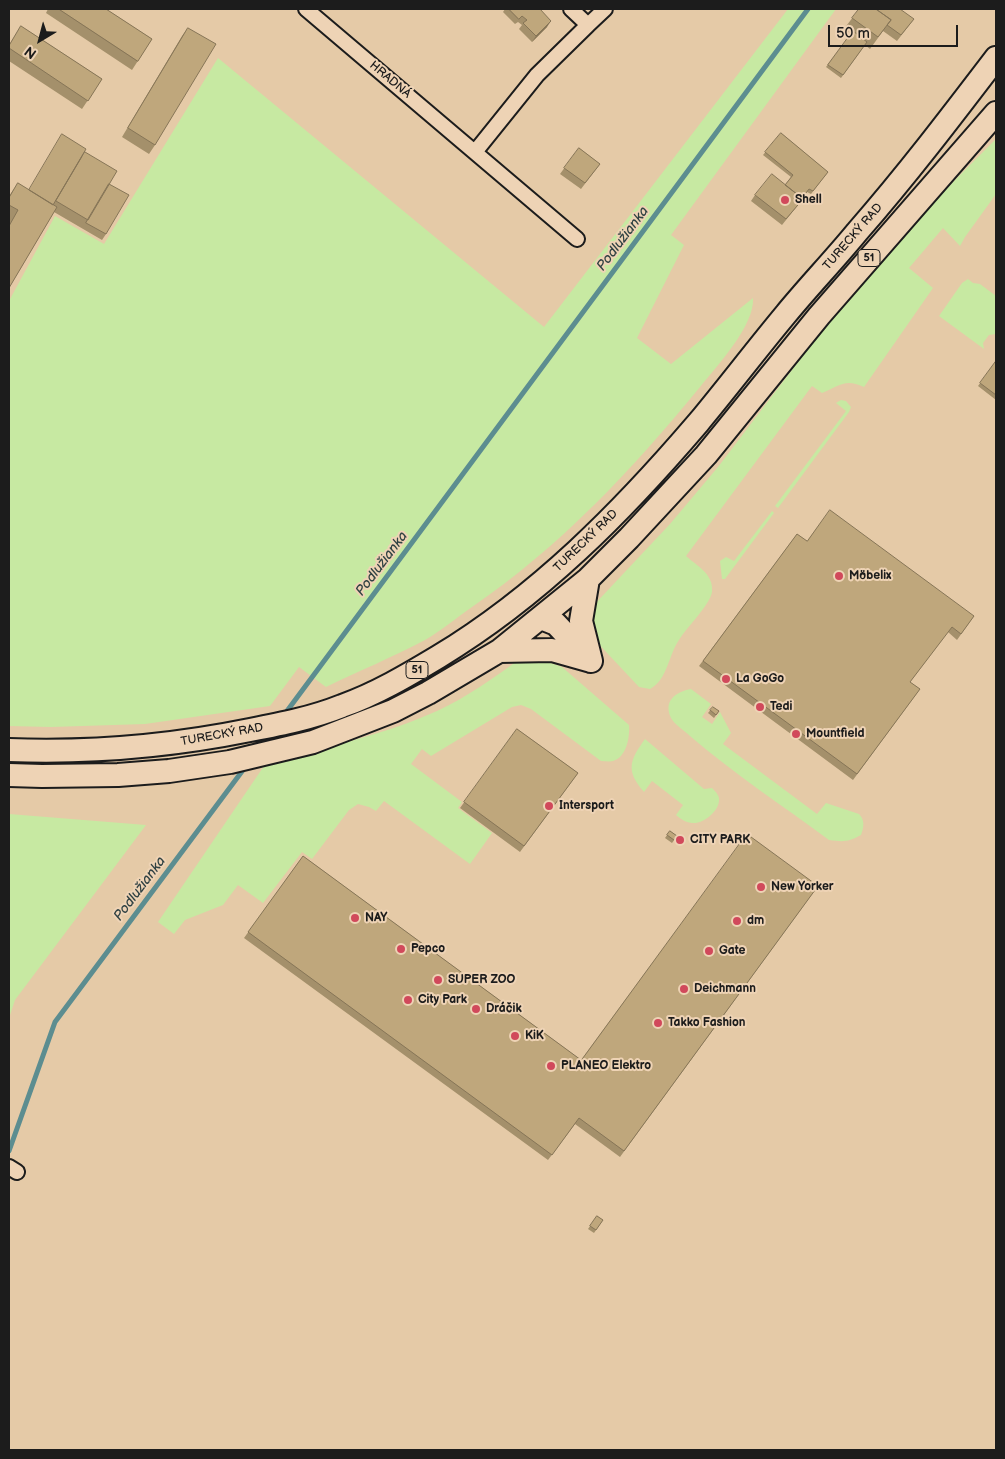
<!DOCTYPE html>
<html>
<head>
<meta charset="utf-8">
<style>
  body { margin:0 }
  #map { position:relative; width:1005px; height:1459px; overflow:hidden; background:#e5caa7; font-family:"Balsamiq Sans",sans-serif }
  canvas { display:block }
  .frame { position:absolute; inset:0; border:10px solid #1c1c1c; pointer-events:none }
  .north { position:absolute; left:15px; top:15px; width:50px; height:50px; -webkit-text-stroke:4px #eed3b5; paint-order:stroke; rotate:217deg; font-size:14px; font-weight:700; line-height:20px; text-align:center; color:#1c1c1c }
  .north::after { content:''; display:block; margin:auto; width:18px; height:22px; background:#1c1c1c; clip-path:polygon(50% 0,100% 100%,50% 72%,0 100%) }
  .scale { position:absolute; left:828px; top:25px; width:130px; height:22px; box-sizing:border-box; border:2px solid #1c1c1c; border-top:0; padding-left:6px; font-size:15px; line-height:18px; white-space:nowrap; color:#1c1c1c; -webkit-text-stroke:4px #eed3b5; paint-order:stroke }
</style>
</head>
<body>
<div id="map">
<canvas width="1005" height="1459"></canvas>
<div class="frame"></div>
<div class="north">N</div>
<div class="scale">50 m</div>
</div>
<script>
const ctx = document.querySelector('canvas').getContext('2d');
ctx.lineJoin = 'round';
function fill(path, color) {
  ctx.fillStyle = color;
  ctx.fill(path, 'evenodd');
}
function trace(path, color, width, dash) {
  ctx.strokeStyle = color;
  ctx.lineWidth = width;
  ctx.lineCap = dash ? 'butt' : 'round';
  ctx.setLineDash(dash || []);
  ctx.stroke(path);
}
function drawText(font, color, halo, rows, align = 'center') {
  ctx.font = font + ' "Balsamiq Sans",sans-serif';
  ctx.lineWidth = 4;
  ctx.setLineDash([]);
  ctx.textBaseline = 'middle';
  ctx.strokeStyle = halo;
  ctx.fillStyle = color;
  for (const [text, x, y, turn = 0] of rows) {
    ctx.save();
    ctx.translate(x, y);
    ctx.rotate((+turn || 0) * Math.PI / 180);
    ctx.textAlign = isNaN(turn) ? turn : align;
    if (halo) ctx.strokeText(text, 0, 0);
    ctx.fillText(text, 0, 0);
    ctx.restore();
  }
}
fill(new Path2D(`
  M788,9H836L671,235L684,245L637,338L671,364L753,298C755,325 717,366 700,387C633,469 560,547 472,607C456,618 441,631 425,640C393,657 359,671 326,687L299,667L270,706L145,724L51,727L9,726V301L55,216L104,244L218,58L544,327Z
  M996,139V194L965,237L960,246L943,228L909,268L933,288L864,387C845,378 839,386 822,393L812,386L686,556C697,566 714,574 712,592C710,605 686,628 679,640C668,656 668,679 650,689L639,687L593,638L592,607L670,524L718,467L836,312L940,195Z
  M968,279L973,283L980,284L996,296V334L989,335L983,343L984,349L939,316L962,283Z
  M841,400L846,401L851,407L849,412L778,508L775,506L846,411L836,403Z
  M772,511L774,513L725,579H722L720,561L726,557L734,561Z
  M521,658L546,661L562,667L629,725C630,736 627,757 613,761C610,762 605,761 601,761L531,709L521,705L512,707L431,756L422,749L411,764L462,802L458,808L492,833L470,864L384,801L376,811L369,807L358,804L349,810L312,859L302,852L263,903L238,885L223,905L185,920L174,934L158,922L266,763C322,748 384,735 437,711C467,697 494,678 521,658Z
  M691,689L711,704L702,717L712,724L720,712L731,733L723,744L817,814L826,803L859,814C865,820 864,827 861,835C848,842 844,842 829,840C783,806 733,773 690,736C685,731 674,724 671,718C663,700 676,692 691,689Z
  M645,739L704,789L712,788C716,792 720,796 719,801C718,812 703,824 693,823C686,823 681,819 676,815L683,805L652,781L644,792C625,770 630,760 645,739Z
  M9,814L146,825L15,1000L9,1018Z`), '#c7e9a2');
trace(new Path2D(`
  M284,715L808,9
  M9,1151L55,1022L246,766`), '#5c8d90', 5);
const minor = new Path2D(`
  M306,9L577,239
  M588,25L605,9
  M475,152L537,75L588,25L571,9
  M9,1167L17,1172`);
const primary = new Path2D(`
  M588,579L581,621L591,661
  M541,618L556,624L588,658
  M499,651L552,650L591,661
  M9,750C89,753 171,746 250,730C281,724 312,718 342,706C376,694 408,675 438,657C539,596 622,512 698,423C728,387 756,350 786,314C809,286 834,260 857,232C906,176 951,117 996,58
  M9,775L42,776L118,775L169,771L230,762L313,742L393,711L428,693L499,651L588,579L629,538L706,455L819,316L996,113`);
trace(minor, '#1c1c1c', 18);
trace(primary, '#1c1c1c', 26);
trace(minor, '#eed3b5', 14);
trace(primary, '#eed3b5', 22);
fill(new Path2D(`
  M48,9H106L152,39L132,70L46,13Z
  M505,9H541L540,10L547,27L532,42L519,29L522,25L518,22L515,24L503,12Z
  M859,9L914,19L897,41L883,31L870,49L865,45L841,78L826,67L851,34L844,29Z
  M21,26L102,79L82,109L9,61V45Z
  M188,28L155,145L149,154L122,137L182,36Z
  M781,133L828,172L811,194L807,192L798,205L782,225L751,201L755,195L785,185L791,177L763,155Z
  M579,148L600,164L581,189L560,174Z
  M82,156L109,184L106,234L102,240L54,212L9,288V224L10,222L9,221V196L18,183L29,190Z
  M996,361V400L978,386Z
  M797,534L807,541L974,616L957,640L948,632L910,682L920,689L853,780L699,666Z
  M713,707L719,711L714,718L708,713Z
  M517,729L578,773L520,852L460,808Z
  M670,831L677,836L672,843L665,838Z
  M303,856L581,1060L818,886L620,1157L575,1124L548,1160L244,938Z
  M597,1216L603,1220L594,1233L588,1229Z`), '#a4906b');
fill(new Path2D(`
  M551,21L547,27L532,42L536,36Z`), '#867557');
const building = new Path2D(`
  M59,9H106L152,39L138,61Z
  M509,9H540L551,21L536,36L523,23L527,20L522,16L519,19Z
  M859,9H876L891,20L878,37L852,18Z
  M876,9H900L914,19L901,35L887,25L891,20Z
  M21,26L102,79L88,101L9,48V46Z
  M188,28L216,44L155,145L128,128Z
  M853,31L867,42L843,75L828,65Z
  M781,133L828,172L813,191L809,189L802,198L785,185L793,175L765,152Z
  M62,134L86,149L53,205L29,190Z
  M579,148L600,164L585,183L564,168Z
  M85,152L117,171L88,220L56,201Z
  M772,174L803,199L786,219L755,195Z
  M18,183L57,207L9,288V226L18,210L9,205V198Z
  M109,184L129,195L106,234L86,223Z
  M996,361V395L980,383Z
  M830,510L974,616L961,634L952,627L910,682L920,689L857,774L703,661L797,534L807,541Z
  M713,707L719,711L716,715L710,710Z
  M517,729L578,773L524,846L464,802Z
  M670,831L677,836L674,840L667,835Z
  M747,834L818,886L624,1151L579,1118L552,1155L248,932L303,856L581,1060Z
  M597,1216L603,1220L596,1230L590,1226Z`);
fill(building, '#bfa77c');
trace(building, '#867557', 1);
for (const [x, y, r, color] of [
  [785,200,5,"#d1495b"],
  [839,576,5,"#d1495b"],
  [726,679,5,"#d1495b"],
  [760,707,5,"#d1495b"],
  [796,734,5,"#d1495b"],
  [549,806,5,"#d1495b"],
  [680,840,5,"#d1495b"],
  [761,887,5,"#d1495b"],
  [355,918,5,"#d1495b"],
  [737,921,5,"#d1495b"],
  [401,949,5,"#d1495b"],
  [709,951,5,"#d1495b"],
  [438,980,5,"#d1495b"],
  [684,989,5,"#d1495b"],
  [408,1000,5,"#d1495b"],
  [476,1009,5,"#d1495b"],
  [658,1023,5,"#d1495b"],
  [515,1036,5,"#d1495b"],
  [551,1066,5,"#d1495b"]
]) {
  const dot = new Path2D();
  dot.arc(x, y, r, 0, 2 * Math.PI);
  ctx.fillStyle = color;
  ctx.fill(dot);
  trace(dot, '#eed3b5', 2);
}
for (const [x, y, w] of [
  [869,258,22],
  [417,670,22]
]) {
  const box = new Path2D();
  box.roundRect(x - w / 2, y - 8.5, w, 17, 4);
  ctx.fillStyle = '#eed3b5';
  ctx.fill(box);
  trace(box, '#1c1c1c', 1);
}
drawText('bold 11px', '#1c1c1c', null, [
  ["51",869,258],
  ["51",417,670]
]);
drawText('12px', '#1c1c1c', '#eed3b5', [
  ["HRADNÁ",390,80,40],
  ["TURECKÝ RAD",853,237,-49],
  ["TURECKÝ RAD",586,541,-44],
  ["TURECKÝ RAD",222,735,-10]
]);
drawText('bold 12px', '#1c1c1c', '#eed3b5', [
  ["Shell",795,200],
  ["Möbelix",849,576],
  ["La GoGo",736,679],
  ["Tedi",770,707],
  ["Mountfield",806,734],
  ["Intersport",559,806],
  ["CITY PARK",690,840],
  ["New Yorker",771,887],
  ["NAY",365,918],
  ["dm",747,921],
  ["Pepco",411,949],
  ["Gate",719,951],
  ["SUPER ZOO",448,980],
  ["Deichmann",694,989],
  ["City Park",418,1000],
  ["Dráčik",486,1009],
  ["Takko Fashion",668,1023],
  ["KiK",525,1036],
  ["PLANEO Elektro",561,1066]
], 'left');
drawText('italic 14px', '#314243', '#eed3b5', [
  ["Podlužianka",623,239,-53],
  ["Podlužianka",382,564,-53],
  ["Podlužianka",140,889,-53]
]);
</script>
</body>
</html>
